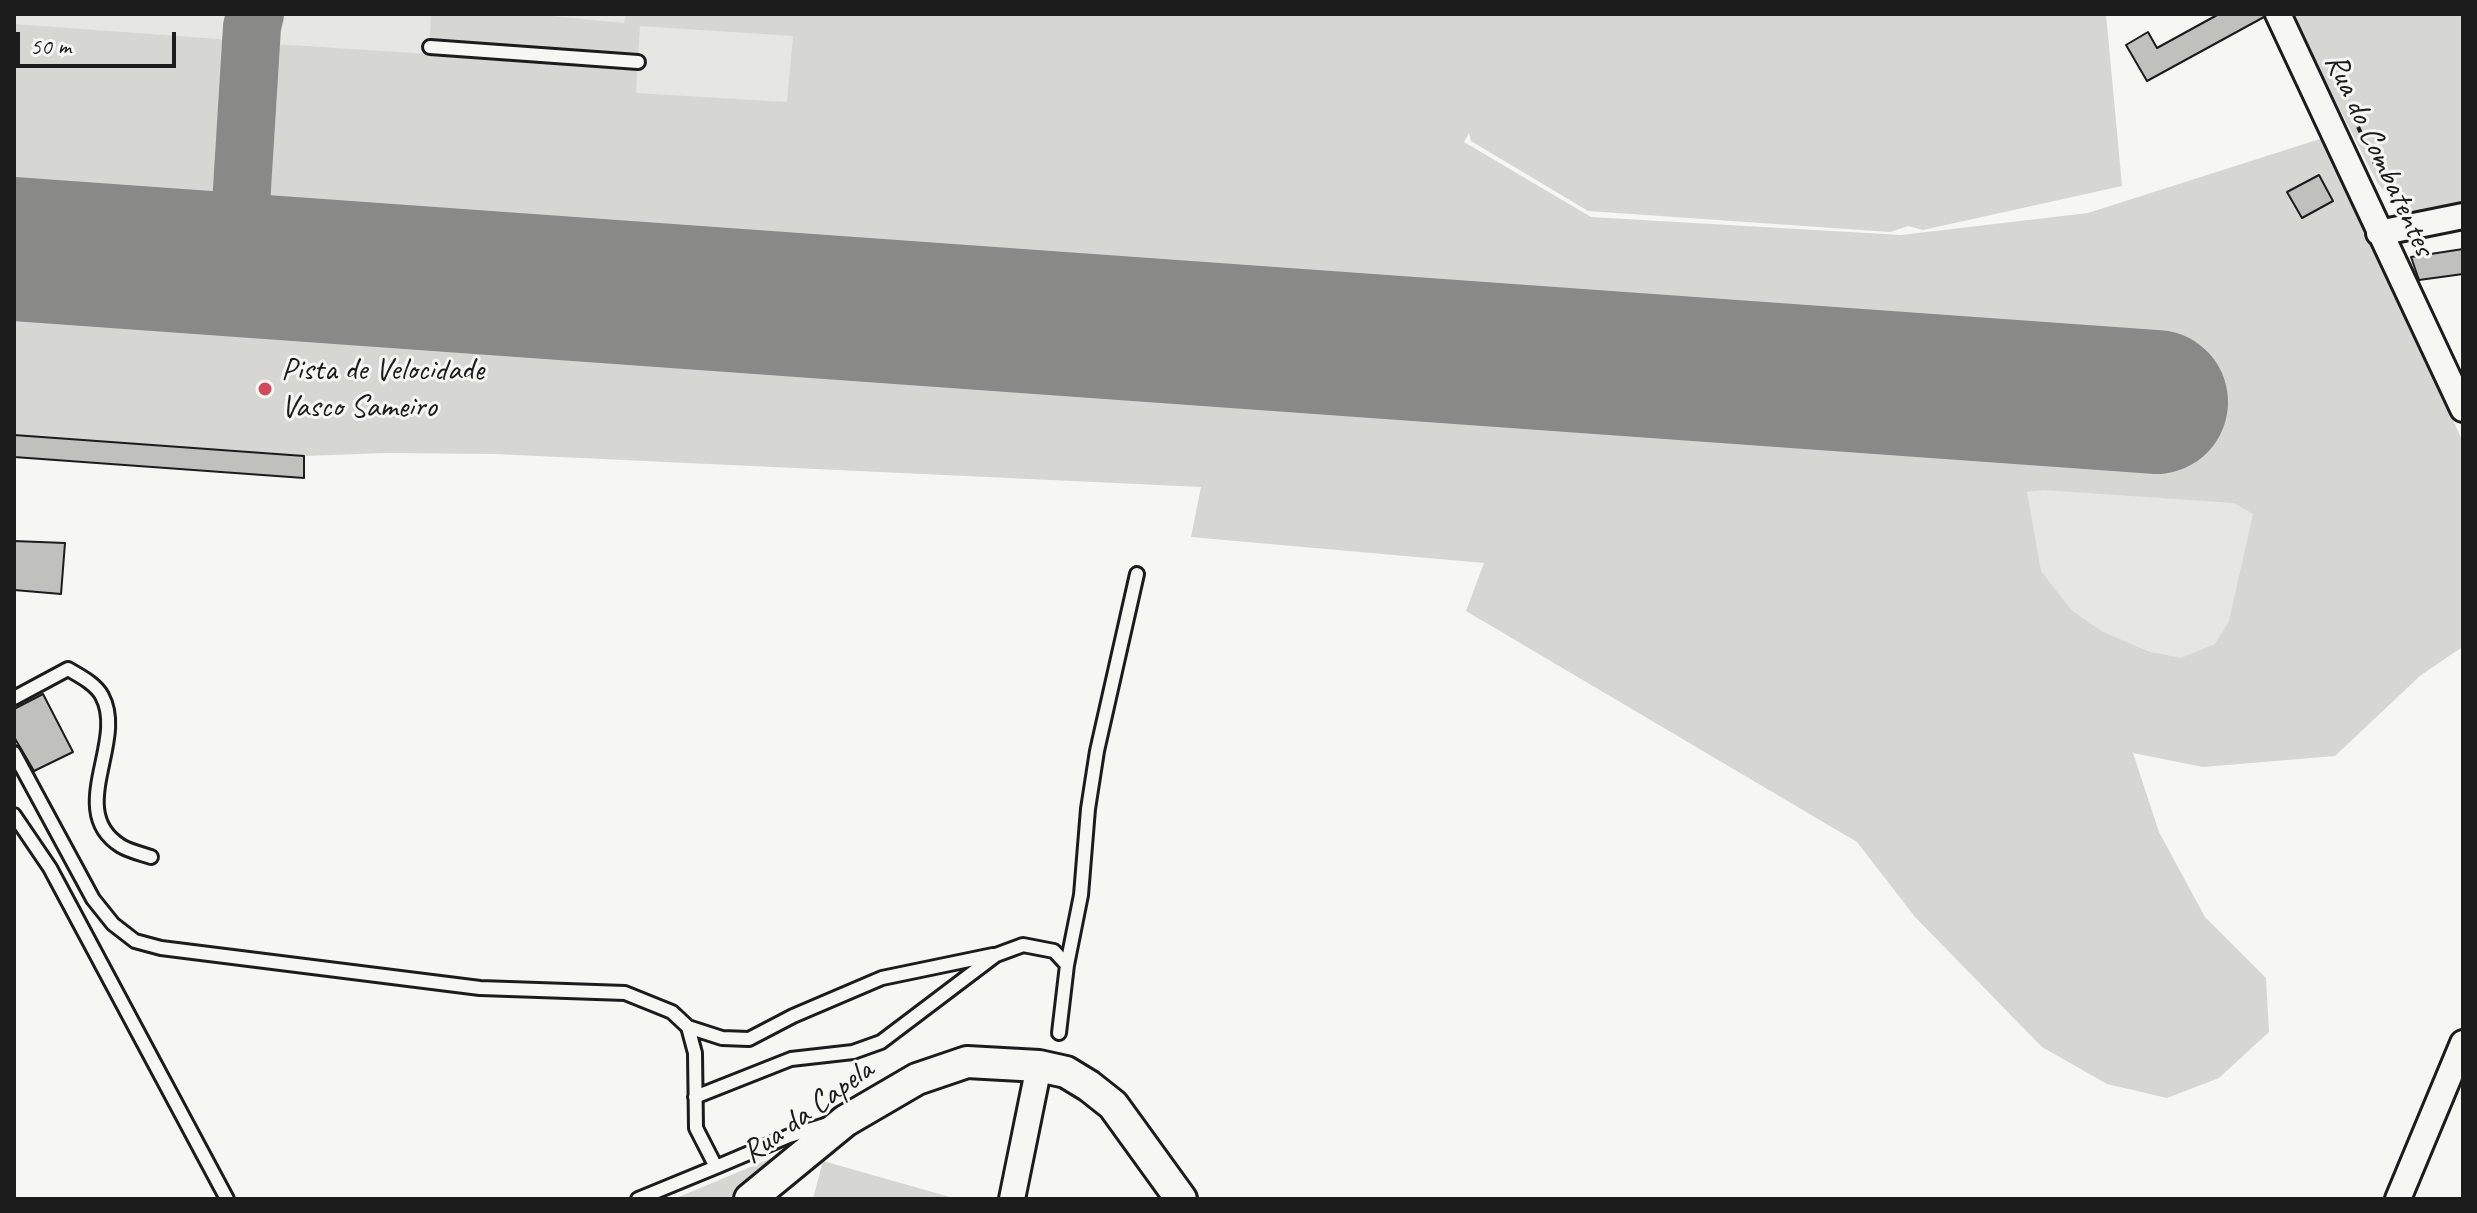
<!DOCTYPE html>
<html>
<head>
<meta charset="utf-8">
<style>
  body { margin:0 }
  #map { position:relative; width:2477px; height:1213px; overflow:hidden; background:#f6f6f2; font-family:Caveat,sans-serif }
  canvas { display:block }
  .frame { position:absolute; inset:0; border:16px solid #1c1c1c; pointer-events:none }
  .scale { position:absolute; left:16px; top:32px; width:160px; height:36px; box-sizing:border-box; border:4px solid #1c1c1c; border-top:0; padding-left:10px; font-size:24px; line-height:28px; white-space:nowrap; color:#1c1c1c; -webkit-text-stroke:6px #f6f6f2; paint-order:stroke }
</style>
</head>
<body>
<div id="map">
<canvas width="2477" height="1213"></canvas>
<div class="frame"></div>
<div class="scale">50 m</div>
</div>
<script>
const ctx = document.querySelector('canvas').getContext('2d');
ctx.lineJoin = 'round';
function fill(path, color) {
  ctx.fillStyle = color;
  ctx.fill(path, 'evenodd');
}
function trace(path, color, width, dash) {
  ctx.strokeStyle = color;
  ctx.lineWidth = width;
  ctx.lineCap = dash ? 'butt' : 'round';
  ctx.setLineDash(dash || []);
  ctx.stroke(path);
}
function drawText(font, color, halo, rows, align = 'center') {
  ctx.font = font + ' Caveat,sans-serif';
  ctx.lineWidth = 6;
  ctx.setLineDash([]);
  ctx.textBaseline = 'middle';
  ctx.strokeStyle = halo;
  ctx.fillStyle = color;
  for (const [text, x, y, turn = 0] of rows) {
    ctx.save();
    ctx.translate(x, y);
    ctx.rotate((+turn || 0) * Math.PI / 180);
    ctx.textAlign = isNaN(turn) ? turn : align;
    if (halo) ctx.strokeText(text, 0, 0);
    ctx.fillText(text, 0, 0);
    ctx.restore();
  }
}
fill(new Path2D(`
  M14,14H1021L1407,198L2259,298L2257,668L2085,651L2011,545L14,352Z`), '#e6e6e2');
fill(new Path2D(`
  M431,14H530L624,23L626,14H2106L2122,186L1923,230L1908,226L1890,232L1588,211L1471,141L1469,133L1464,142L1591,217L1901,235L2088,213L2323,138L2463,442V635L2461,648L2421,675L2335,756L2203,767L2133,753L2159,832L2205,917L2266,978L2269,1032L2219,1078L2167,1098L2107,1084L2042,1047L1915,917L1857,842L1466,611L1484,563L1191,537L1201,487L495,454L386,453L304,456L14,435V285L718,332L2154,441L2160,363L270,230L259,224L256,210L264,57L268,47L275,44L429,54ZM640,26L793,36L787,102L636,93ZM2044,490L2234,503L2253,514L2229,621L2215,644L2181,658L2150,652L2103,632L2071,610L2041,571L2027,492Z
  M2291,14H2463V205L2417,213L2388,195L2378,184Z
  M14,24L219,39L228,42L234,51L225,210L222,221L214,226L14,212Z
  M798,1147L732,1199H674Z
  M823,1161L957,1199H813Z`), '#d6d6d2');
trace(new Path2D(`
  M255,14L252,27L239,237L246,256L267,267`), '#898987', 58);
trace(new Path2D(`
  M14,249L2156,402`), '#898987', 144);
const building = new Path2D(`
  M2219,14H2263L2264,17L2147,81L2126,45L2148,32L2157,48Z
  M2319,175L2333,201L2302,218L2287,192Z
  M2463,249V274L2419,280L2411,257Z
  M14,435L304,456V478L14,457Z
  M14,541L65,543L61,594L14,590Z
  M43,694L73,752L34,771L14,737V709Z`);
fill(building, '#c0c0bd');
trace(building, '#1c1c1c', 2);
const service = new Path2D(`
  M430,47L638,62
  M14,698L68,669C80,676 96,684 102,696C127,742 65,811 121,846C129,851 142,854 151,857
  M14,753L93,899L113,924L135,941L161,948L480,988L625,993L672,1012L688,1027L695,1053L696,1128L716,1167L789,1136L828,1124
  M14,815L50,868L227,1199
  M1067,965L1081,895L1088,809L1097,751L1137,574
  M688,1027L722,1038L749,1039L793,1016L882,978L993,955
  M695,1097L791,1059L853,1052L881,1042L996,955L1023,945L1054,951L1067,965L1059,1033
  M638,1199L716,1167`);
const minor = new Path2D(`
  M2278,14L2463,409
  M2379,233L2463,216
  M1012,1199L1039,1066
  M2398,1199L2463,1043`);
const tertiary = new Path2D(`
  M750,1199L845,1121L917,1079L967,1062L1039,1066L1066,1072L1089,1086L1113,1105L1181,1199`);
trace(service, '#1c1c1c', 18);
trace(minor, '#1c1c1c', 30);
trace(tertiary, '#1c1c1c', 36);
trace(new Path2D(`
  M2353,116C2367,144 2381,191 2411,203`), '#1c1c1c', 4, [6, 6]);
trace(service, '#f6f6f2', 12);
trace(minor, '#f6f6f2', 24);
trace(tertiary, '#f6f6f2', 30);
for (const [x, y, r, color] of [
  [265,389,8,"#d1495b"]
]) {
  const dot = new Path2D();
  dot.arc(x, y, r, 0, 2 * Math.PI);
  ctx.fillStyle = color;
  ctx.fill(dot);
  trace(dot, '#f6f6f2', 3);
}
drawText('32px', '#1c1c1c', '#f6f6f2', [
  ["Rua do Combatentes",2379,155,65],
  ["Rua da Capela",808,1112,-36]
]);
drawText('32px', '#1c1c1c', '#f6f6f2', [
  ["Pista de Velocidade",281,371],
  ["Vasco Sameiro",281,408]
], 'left');
</script>
</body>
</html>
